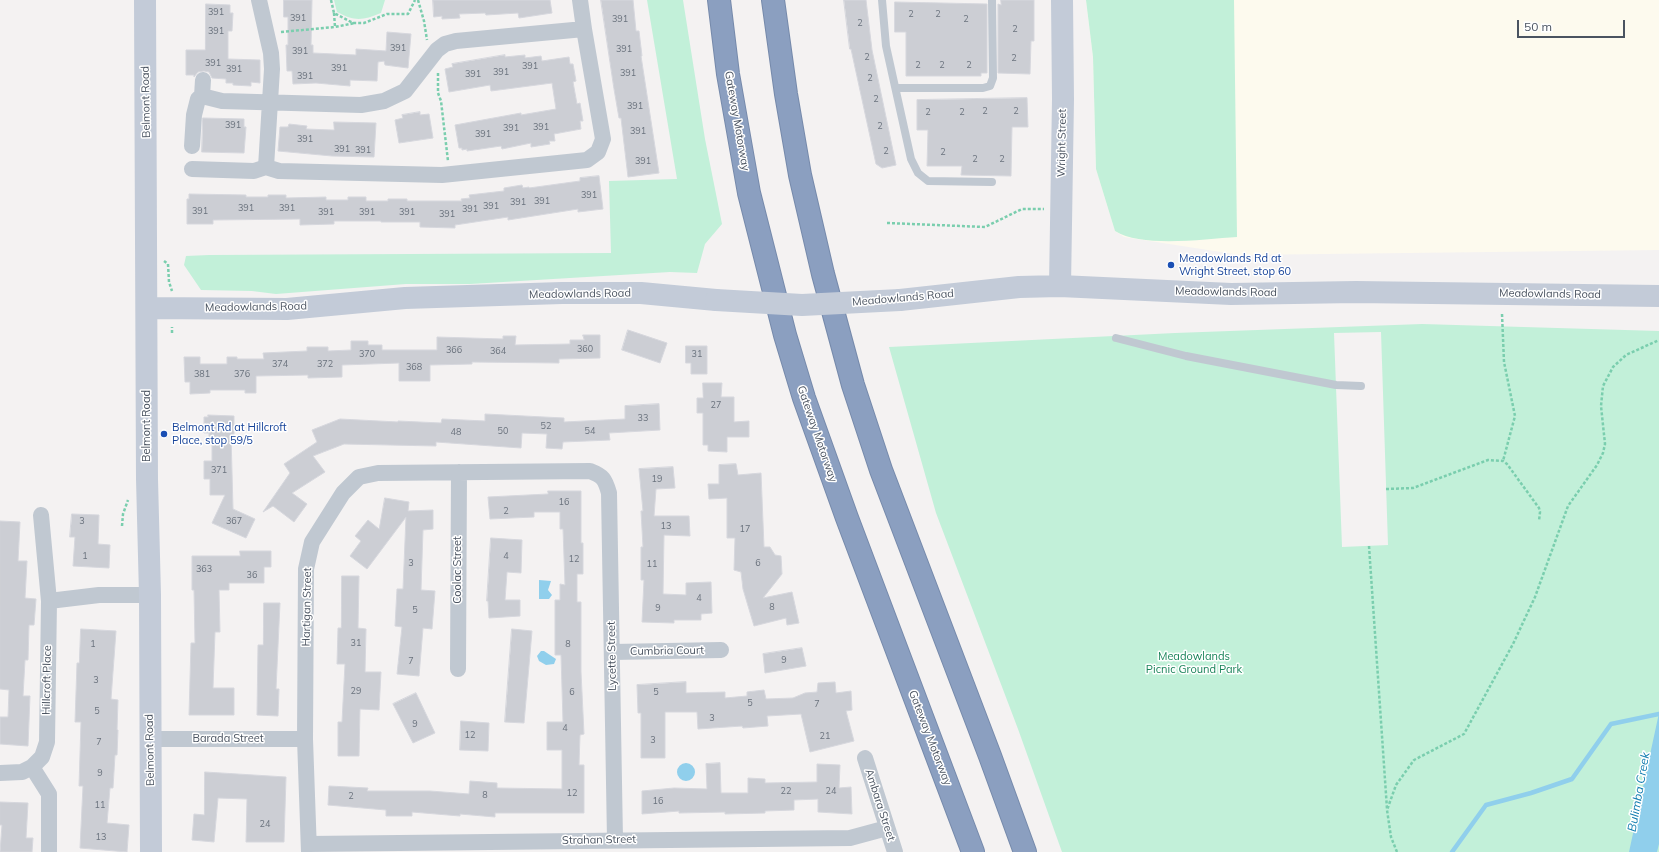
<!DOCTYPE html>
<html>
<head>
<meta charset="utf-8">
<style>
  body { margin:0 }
  #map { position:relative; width:1659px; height:852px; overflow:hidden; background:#f4f2f2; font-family:Mulish,sans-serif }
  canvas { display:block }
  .scale { position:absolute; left:1517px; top:20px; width:108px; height:18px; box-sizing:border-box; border:2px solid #4a5360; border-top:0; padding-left:5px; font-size:12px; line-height:14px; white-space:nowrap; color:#4a5360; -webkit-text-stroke:3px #fff; paint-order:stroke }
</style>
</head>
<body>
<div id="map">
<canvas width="1659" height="852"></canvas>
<div class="scale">50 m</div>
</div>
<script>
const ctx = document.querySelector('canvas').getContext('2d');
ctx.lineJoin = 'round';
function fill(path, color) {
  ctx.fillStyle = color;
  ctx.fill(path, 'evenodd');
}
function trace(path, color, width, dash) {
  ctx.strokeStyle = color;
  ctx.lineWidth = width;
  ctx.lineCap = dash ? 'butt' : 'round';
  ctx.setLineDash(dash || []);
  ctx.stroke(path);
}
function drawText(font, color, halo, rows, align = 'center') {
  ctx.font = font + ' Mulish,sans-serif';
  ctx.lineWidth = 3;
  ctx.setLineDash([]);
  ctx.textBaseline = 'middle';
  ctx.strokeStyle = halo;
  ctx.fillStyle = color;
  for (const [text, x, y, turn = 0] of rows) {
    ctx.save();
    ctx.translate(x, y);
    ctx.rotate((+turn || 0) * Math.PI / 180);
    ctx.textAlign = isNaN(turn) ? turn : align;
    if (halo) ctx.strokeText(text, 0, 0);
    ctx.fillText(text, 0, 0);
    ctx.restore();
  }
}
fill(new Path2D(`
  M1086,0H1659V250L1240,255L1124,237L1115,231L1096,169L1093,57Z`), '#fdfaee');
fill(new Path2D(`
  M334,0H385L381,13C362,21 354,21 337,12Z
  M647,0H683L705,139L722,224L705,244L697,273L670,272L470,284H406L276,294L252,291L201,290L184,265L186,256L209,255L611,253L609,181L677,179Z
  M1086,0H1234L1237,237C1204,239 1142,248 1115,231L1096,169L1093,57Z
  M1422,324L1659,331V852H1062L1018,729L936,513L889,347L1175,333ZM1381,332L1388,545L1342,547L1334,333Z`), '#c2f0d9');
fill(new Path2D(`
  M539,580L551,581L548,590L552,595L549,599H539Z
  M541,651H544L556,659L554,664L546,665L539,661L537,656Z
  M1659,713V844L1657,852H1629Z
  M677 772a9 9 0 1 1 18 0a9 9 0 1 1-18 0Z`), '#90cfec');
trace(new Path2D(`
  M1452,852L1486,805L1531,793L1572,779L1611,724L1659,714`), '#90cfec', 4.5);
const building = new Path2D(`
  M284,0H312L311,45H313V53L356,55V49L386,51L387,32L411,34L408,68L385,65L384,61L378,62L377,81L350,80V86L316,83L293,84L292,71H287L286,45H288V17H284Z
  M433,0H550L552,13L519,18L518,13L486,15L485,13L459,14L460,18L442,19V16L434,17Z
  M601,0H633L636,31H639L642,56H641L659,173L628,177L621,118H619L614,89Z
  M844,0H866L872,50L896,165L882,168L876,164L851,49H850Z
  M1001,0H1034V41H1031L1030,74L998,73V4L1001,5Z
  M895,2L987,4V73H981V76H906V32H895Z
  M206,4L230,5V13H233L232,31H228V59L260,60V83L251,82V86L233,85V83H226V79L212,78L209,72L204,71L198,72L194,77V75H186V50H205Z
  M505,55V57L525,55V58L541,56L542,61L569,57L570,64H573L576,81L573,82L577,104L580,103L583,121H580L581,129L554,134L555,141H549L550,144L531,147V143L502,149L501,146L467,151V149L462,150V148H459L455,125L521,113V115L556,109L552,83L491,91L490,85L449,92L445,69L453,67L452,64Z
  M1027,98L1028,127H1012L1011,176L961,175L962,166H927L928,130H917V100Z
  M420,112V115L429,114L433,138L399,143L395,120L403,118L402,115Z
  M203,118L244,119V127H246L244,153L202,152Z
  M334,122L376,123L374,157L332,156L278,151L280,127H288L289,124L307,126L306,129L332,130H334Z
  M599,176L603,209L578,212V209L508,220V217L455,225V228L420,227V222H381V221H334V224L300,225V219L213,220V224H187V199H189V194L246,195V197H268V195H286V198L326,197V200H348V197H366V201H388V199H407V201H462L461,199L470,198L469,195L504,191V188L522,185L523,188L529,187V188L580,181V178Z
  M628,330L667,343L660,363L622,350Z
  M583,335H600V358L559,359V363L472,362V364L430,365V381H399V363L342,365V377L308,378V375L256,376V393H245V390H210V393L190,394V382H185L184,357H200V364H227V357H237V359H264L263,353L307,351V347H328V351L351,350V341H368V345H382V350H437V337L503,339V336H516L515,345L570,344V340H584Z
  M686,346H707V374H691V363H686Z
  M703,383H722L721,397H734V422L749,421V437H727V452L708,451V445H703V413H697V398H703Z
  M659,404L660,430L609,433L610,440L563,442L562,449L546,448L547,434L522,433L521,448L436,442V446L344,444L313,456L325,472L292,493L307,504L294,522L273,506L263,512L290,473L284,464L317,442L312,430L340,419L398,422V421L441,423L442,419L485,421V414L564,418V422L625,419V406Z
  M208,415L234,416V435H231L233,509L255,519L246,538L212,523L225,495H210V479H204V461H212V439H209V433H204V417H208Z
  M736,464L738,475L761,473L764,547H770L775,555L781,556L782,574L763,598L792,592L799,623L787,625L786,618L754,626L743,589L741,572L734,570L735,538H727V498L709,499L708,484H719V465Z
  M673,467L675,488L656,489L654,516H689L690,536L664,535L663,594L686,595V583L711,582L712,613L701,614V620H674V623L642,622L644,580H641V547H643L641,511H643L639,469Z
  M548,491H581V543H583V574H577V602H581V672L584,734L580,735L579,765H584V813H495V817L460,814V816L412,812V816H386V810L328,805L329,786L368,788L367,791H430L469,794L470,781L497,783V788L562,789V750H547V722H563L561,655H555V600H560V584L565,585L563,529H560V512H534V517L490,519L488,497L548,494Z
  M385,498L409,502L408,511L433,510V529L423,530L421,590L435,591L432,629L423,628L419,676L397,674L402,627L395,626L397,589H403L406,517L367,569L350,556L361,541L355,536L368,520L379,529Z
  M72,514L99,515L98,544L110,545L109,568L73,566L75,537H70Z
  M0,521L20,522L18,561H27L25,598L36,599L34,625H29L28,660H25L23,696H30L28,746L0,744V717H8L9,690L0,689Z
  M491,538L522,540L521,573L507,572L505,600H520V616L489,618L488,601H487Z
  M240,551H271V567H264V583H229V590H219L220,632H215L213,688H234V715H189L191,643H195L194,590H192V556H240Z
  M342,576H359L358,628L366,629L365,672H381L379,710L360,709L359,756H338V722H342L345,664H337L338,628H341Z
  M264,603H280L276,689H279L278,716L257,715L258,645H263Z
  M81,629L116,631L111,699L118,700L117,730H118L117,755H115L113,788H110L107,823L129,825L127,852L80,848L83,786H79L81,722H75L77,663H79Z
  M512,629L532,631L524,723L505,722Z
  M802,648L806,666L765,673L763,654Z
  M686,682V693L725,692V698L747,696V692L764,690L766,699L793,698L805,693L817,692L818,683L835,682L836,693L851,691L852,710L846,711L854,741L810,752L801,714L767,716L768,726L743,728L742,726L698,729L697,712H665V758H641V713H638L637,685Z
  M416,693L435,733L413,743L393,704Z
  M461,721L489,723L488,751L460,750Z
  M720,763L721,793H748V778L765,779V783L817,782V764L840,765L839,788L851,787L852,814L818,812V799L794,800V810L765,811V813L725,814V812L679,813V811L642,814V791L674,788L707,789L706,764Z
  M205,772L286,777L284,842H246L247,799L218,798L214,842L192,840L194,814L204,815Z
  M0,802L28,803L26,838H33L32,852H0L2,825H0Z`);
fill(building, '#ccced4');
trace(building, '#d6d7dd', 1);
const highway = new Path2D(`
  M719,0L728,74L749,193L785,335L804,398L847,518L973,852
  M773,0L786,94L800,175L823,274L853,385L881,470L990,756L1025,852`);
trace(highway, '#768aab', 24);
trace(new Path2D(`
  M331,0L334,13L353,23H364L387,14H408L415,0
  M418,0L424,21L427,40
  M334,13L335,27
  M281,32L335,27L355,23
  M438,73V93L441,101L448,161
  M887,223L985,227L1022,209H1044
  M164,261L168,264L169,282L172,291
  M1502,314L1504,362L1515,416L1503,461
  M172,333V327
  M1386,489L1413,488L1488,460L1503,461L1507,464L1539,508L1540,512L1539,521
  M122,526L123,514L128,500
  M1369,546L1387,809
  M1397,852L1391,837L1387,810L1396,785L1414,760L1464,734L1513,644L1535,597L1568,506L1597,465L1603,453L1605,444L1601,406L1603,386L1613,367L1626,355L1659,340`), '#7aceae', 2.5, [3, 2]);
trace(new Path2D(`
  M882,0L886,46L911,159L918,173L928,181L992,182
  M896,88H983L990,86L993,78L992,0
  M1116,338L1186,356L1336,385L1361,386`), '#c0c8d1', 8);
trace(new Path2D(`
  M259,0L271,53L272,69L266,167
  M202,96L222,101L361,105L384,101L405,91L437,50L445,44L456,41L584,29
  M192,146L194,115L198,99L202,96L203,80
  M192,169L254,171L266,167L279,171L442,175L587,160L598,152L603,139L584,29L580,0
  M41,515L49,601L47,742L42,757L32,767L49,794V852
  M49,601L99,595H150
  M613,652L721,650
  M458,669L459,472
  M150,739H305
  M865,758L895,852
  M0,773L22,772L32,767
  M309,844L850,838L887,828
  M309,852L305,739L306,569L312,542L343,493L359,477L378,473L590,471C603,476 605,479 609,493L615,840`), '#c0c8d1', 16);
trace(new Path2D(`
  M145,0L147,479L150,595L151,852
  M1060,286L1063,99L1062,0
  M900,300L1019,287L1060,286L1231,294L1356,292L1659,296
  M147,308L287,309L405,298L562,293H641L716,300`), '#c3cbd8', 22);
trace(highway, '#8b9fc0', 22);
trace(new Path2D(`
  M716,300L802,305L900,300`), '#c3cbd8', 22);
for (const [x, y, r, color] of [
  [1171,265,4,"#1a4fb4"],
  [164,434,4,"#1a4fb4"]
]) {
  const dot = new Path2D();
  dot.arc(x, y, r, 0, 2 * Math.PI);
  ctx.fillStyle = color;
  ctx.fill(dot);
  trace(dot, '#fff', 1.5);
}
drawText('9px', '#6a727d', null, [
  ["391",216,12],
  ["2",911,14],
  ["2",938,14],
  ["391",298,18],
  ["391",620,19],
  ["2",966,19],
  ["2",860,23],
  ["2",1015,29],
  ["391",216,31],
  ["391",398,48],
  ["391",624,49],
  ["391",300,51],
  ["2",867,57],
  ["2",1014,58],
  ["391",213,63],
  ["2",918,65],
  ["2",942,65],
  ["2",969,65],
  ["391",530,66],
  ["391",339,68],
  ["391",234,69],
  ["391",501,72],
  ["391",628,73],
  ["391",473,74],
  ["391",305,76],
  ["2",870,78],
  ["2",876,99],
  ["391",635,106],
  ["2",985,111],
  ["2",1016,111],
  ["2",928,112],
  ["2",962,112],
  ["391",233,125],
  ["2",880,126],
  ["391",541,127],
  ["391",511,128],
  ["391",638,131],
  ["391",483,134],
  ["391",305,139],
  ["391",342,149],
  ["391",363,150],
  ["2",886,151],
  ["2",943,152],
  ["2",975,159],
  ["2",1002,159],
  ["391",643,161],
  ["391",589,195],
  ["391",542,201],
  ["391",518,202],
  ["391",491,206],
  ["391",246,208],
  ["391",287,208],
  ["391",470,209],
  ["391",200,211],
  ["391",326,212],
  ["391",367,212],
  ["391",407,212],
  ["391",447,214],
  ["360",585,349],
  ["366",454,350],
  ["364",498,351],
  ["370",367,354],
  ["31",697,354],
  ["374",280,364],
  ["372",325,364],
  ["368",414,367],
  ["381",202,374],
  ["376",242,374],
  ["27",716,405],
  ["33",643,418],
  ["52",546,426],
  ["50",503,431],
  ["54",590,431],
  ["48",456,432],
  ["371",219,470],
  ["19",657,479],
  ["16",564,502],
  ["2",506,511],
  ["3",82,521],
  ["367",234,521],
  ["13",666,526],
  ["17",745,529],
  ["1",85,556],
  ["4",506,556],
  ["12",574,559],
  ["3",411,563],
  ["6",758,563],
  ["11",652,564],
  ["363",204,569],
  ["36",252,575],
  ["4",699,598],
  ["8",772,607],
  ["9",658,608],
  ["5",415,610],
  ["31",356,643],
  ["1",93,644],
  ["8",568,644],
  ["9",784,660],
  ["7",411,661],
  ["3",96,680],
  ["29",356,691],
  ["6",572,692],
  ["5",656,692],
  ["5",750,703],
  ["7",817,704],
  ["5",97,711],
  ["3",712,718],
  ["9",415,724],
  ["4",565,728],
  ["12",470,735],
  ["21",825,736],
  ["3",653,740],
  ["7",99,742],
  ["9",100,773],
  ["22",786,791],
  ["24",831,791],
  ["12",572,793],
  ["8",485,795],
  ["2",351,796],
  ["16",658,801],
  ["11",100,805],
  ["24",265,824],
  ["13",101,837]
]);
drawText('11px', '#4a5360', '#fff', [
  ["Belmont Road",146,102,-91],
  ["Gateway Motorway",737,121,80],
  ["Wright Street",1062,143,-89],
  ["Meadowlands Road",1226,292,1],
  ["Meadowlands Road",580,294,-1],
  ["Meadowlands Road",1550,294,1],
  ["Meadowlands Road",903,298,-5],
  ["Meadowlands Road",256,307,-1],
  ["Belmont Road",147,426,-90],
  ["Gateway Motorway",817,434,71],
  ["Coolac Street",458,570,-90],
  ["Hartigan Street",307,607,-89],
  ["Cumbria Court",667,651,-1],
  ["Lycette Street",612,656,-91],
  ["Hillcroft Place",47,680,-89],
  ["Gateway Motorway",930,738,69],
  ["Barada Street",228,739],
  ["Belmont Road",150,750,-91],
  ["Ambara Street",880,805,72],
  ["Strahan Street",599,840,-1]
]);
drawText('11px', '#164399', '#fff', [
  ["Meadowlands Rd at",1179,259],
  ["Wright Street, stop 60",1179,272],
  ["Belmont Rd at Hillcroft",172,428],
  ["Place, stop 59/5",172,441]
], 'left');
drawText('11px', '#198359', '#fff', [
  ["Meadowlands",1194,657],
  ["Picnic Ground Park",1194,670]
]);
drawText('italic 12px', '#0e7caf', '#fff', [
  ["Bulimba Creek",1639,792,-80]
]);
</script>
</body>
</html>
